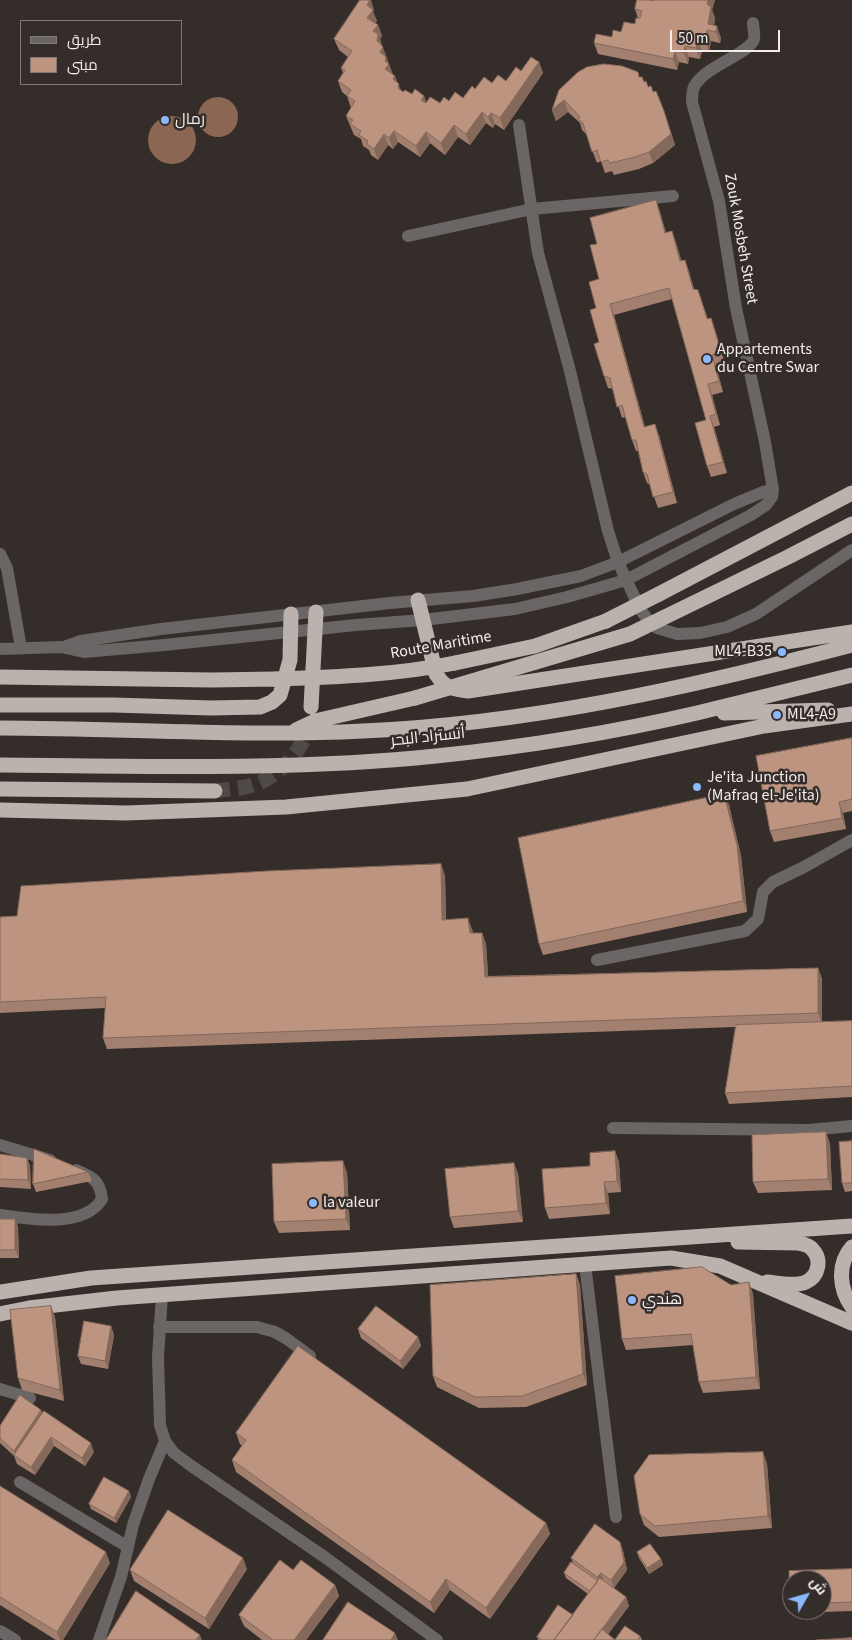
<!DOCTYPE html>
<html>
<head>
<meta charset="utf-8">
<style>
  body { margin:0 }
  #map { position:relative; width:852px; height:1640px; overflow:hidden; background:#342d2a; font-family:"Source Sans 3",Cairo,sans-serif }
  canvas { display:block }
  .legend { position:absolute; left:20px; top:20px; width:162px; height:65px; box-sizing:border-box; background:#342d2a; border:1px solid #807a77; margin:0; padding:6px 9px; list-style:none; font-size:15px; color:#f2edeb }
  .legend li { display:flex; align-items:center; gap:10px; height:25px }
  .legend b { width:25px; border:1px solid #807a77 }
  .north { position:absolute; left:782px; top:1570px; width:50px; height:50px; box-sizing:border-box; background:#342d2a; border:1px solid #807a77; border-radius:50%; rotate:52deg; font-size:14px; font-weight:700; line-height:20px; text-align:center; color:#f2edeb }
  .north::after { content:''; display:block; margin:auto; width:18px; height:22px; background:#8bb9fc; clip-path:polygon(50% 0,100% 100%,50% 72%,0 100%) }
  .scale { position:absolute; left:670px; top:30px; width:110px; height:22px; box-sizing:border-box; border:2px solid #f2edeb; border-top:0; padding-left:6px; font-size:15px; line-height:18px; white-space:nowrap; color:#f2edeb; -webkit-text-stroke:4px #342d2a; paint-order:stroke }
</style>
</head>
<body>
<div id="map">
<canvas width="852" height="1640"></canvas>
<ul class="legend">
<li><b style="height:6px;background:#6a6665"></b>طريق</li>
<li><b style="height:14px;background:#bc9480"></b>مبنى</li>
</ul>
<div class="north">ش</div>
<div class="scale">50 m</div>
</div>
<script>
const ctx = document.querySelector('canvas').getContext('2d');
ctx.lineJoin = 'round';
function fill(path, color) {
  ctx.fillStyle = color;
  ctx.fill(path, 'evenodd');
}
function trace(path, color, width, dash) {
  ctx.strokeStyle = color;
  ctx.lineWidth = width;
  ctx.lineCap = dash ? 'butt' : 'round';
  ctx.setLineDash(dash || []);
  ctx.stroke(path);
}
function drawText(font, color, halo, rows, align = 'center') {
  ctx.font = font + ' "Source Sans 3",Cairo,sans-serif';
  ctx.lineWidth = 5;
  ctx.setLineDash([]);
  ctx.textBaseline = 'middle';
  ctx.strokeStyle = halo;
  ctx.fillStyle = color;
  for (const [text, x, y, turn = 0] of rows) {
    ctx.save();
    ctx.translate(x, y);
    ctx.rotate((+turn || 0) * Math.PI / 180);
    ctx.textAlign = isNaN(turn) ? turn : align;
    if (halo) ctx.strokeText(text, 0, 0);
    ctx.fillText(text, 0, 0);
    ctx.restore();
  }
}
fill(new Path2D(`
  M198 117a20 20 0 1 1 40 0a20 20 0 1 1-40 0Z
  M148 140a24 24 0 1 1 48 0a24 24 0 1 1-48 0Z`), '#8b6653');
trace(new Path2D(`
  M215,791C227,789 241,789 253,785C274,779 295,759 304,739C306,734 307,727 308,720`), '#504a47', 15, [15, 8]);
trace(new Path2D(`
  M519,125L538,253L569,367L608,531L618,562L640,609L648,620L657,628L677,634L700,633L727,627L756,614L852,550
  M408,236L532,209L673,196
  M0,554L7,568L21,648
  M64,647L81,641L161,629L390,603L473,596L517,589L581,576L618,562L734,504L763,492L773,490
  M0,649L61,647L84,652L164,645L356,625L423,620L515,609L567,597L626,580L751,515L766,505L772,497L773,490L765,442L736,308L719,201L692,102C692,97 692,91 694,87C704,66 750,54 754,39C755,34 753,28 753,23
  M597,960L745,931L758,919L763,892L773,882L804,867L852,840
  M613,1128L809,1130L852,1126
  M0,1145L50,1160
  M0,1215C29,1219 84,1229 102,1199C100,1180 92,1177 76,1170
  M585,1264L616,1517
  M162,1295L158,1357L160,1425L165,1441L174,1453L190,1465L326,1558L437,1640
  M159,1327H257L275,1332L287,1339L310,1356
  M0,1389L30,1398
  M20,1482L128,1547
  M0,1631L15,1640
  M99,1640L121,1577L133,1525L149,1479L165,1441`), '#6a6665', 12);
trace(new Path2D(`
  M659,594L852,493
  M418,600L436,674C445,688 451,689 468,691L852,632
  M455,663L535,646L606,621
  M0,677L212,680L276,679
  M0,705H114L211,708L260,707L272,702L280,695L290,660L291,614
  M311,707L316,612
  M724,713L828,710
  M0,728C121,728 242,737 363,731C528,724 692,687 852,645
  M296,730L315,721L415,698
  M0,765C145,766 292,771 436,756C524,747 611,733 697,713C748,701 800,688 852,675
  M0,789L215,791
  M0,810L126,813L286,807L467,789L764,726L852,714
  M738,1242L798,1243C803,1244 809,1245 812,1249C822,1259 819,1276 806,1282C795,1287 778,1283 767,1282
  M852,1247C837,1264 839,1289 852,1307
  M0,1292L91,1278L852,1226
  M0,1314L29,1308L117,1298L671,1258L720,1266L852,1323`), '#bbb2ae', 15);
trace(new Path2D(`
  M606,621L659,594
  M276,679C336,677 396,675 455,663
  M415,698L630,634L788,557L852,524`), '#bbb2ae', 15);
fill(new Path2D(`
  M650,0H715L712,10L715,18L714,26L721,38L720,43L711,41L709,52L702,51L700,59L689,57L688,64L679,62L677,70L598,54L594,43L612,37L621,32L635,24L638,18L635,9Z
  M374,10L373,12L377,21L375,23L378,25L382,36L380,39L382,46L393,75L401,91L412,94L424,96L426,102L440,103L463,98L475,89L492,83L506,81L521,71L539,62L543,73L504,130L495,124L493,128L486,123L470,145L458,137L445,155L430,143L420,157L398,142L393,149L388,145L378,160L371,155L369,150L363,146L361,139L354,135L346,116L351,108L347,96L342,92L338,81L343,73L341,68L348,57L339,50L334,39Z
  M640,77L653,92L664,111L675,145L653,163L639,169L614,175L612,171L605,173L601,161L597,163L586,134L582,130L580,123L568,112L556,121L552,110L559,90Z
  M656,200L666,233L672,231L681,261L685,260L694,289L698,290L708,319L711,318L725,363L716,366L723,392L712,395L720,425L714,427L727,473L711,477L707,466L706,420L672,299L614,315L645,427L659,435L677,503L658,508L650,485L647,483L643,472L638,451H636L632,440L625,417L622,418L613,389L608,388L604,376L599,342L596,308L599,279L597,244Z
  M852,738V811L843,813L846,829L774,842L770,831Z
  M724,794L729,805L741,856L747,912L543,955L539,944Z
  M441,864L445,876L446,919L472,929L473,933H482L486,944L488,976L818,968L822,979V1022L852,1021V1097L729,1104L725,1093L735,1027L107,1049L103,1038L105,1008L0,1013V917L17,916Z
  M826,1132L830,1144L832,1190L758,1193L753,1182Z
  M852,1141V1191L845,1192L842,1183Z
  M615,1151L619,1162L621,1192L608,1193L610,1214L549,1219L545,1208L590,1166Z
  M0,1154L27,1158L30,1166L31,1189L0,1187Z
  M514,1163L518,1174L523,1222L454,1228L450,1217Z
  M88,1172L92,1181L36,1192L33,1184Z
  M347,1172L350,1230L279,1233L274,1222Z
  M0,1219H15L18,1227L19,1258H0Z
  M576,1274L580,1285L587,1385L526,1407L479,1408L437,1387L433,1376Z
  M749,1282L753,1294L760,1389L703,1393L699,1382L693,1345L626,1350L622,1339L731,1285Z
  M51,1306L55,1317L64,1401L22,1390L18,1378Z
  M111,1326L114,1335L108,1369L81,1364L78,1356Z
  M358,1329L418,1337L421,1346L403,1369L361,1338Z
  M43,1413L94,1452L85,1466L54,1446L35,1475L17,1464L14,1456L0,1443V1426Z
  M236,1433L546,1523L550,1534L490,1619L450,1590L434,1613L236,1472L232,1460L242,1446L240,1444Z
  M763,1452L767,1464L772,1528L659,1537L644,1525L640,1514Z
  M0,1486L110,1563L63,1640H56L0,1605Z
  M129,1491L131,1497L116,1523L91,1509L89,1504Z
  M620,1542L623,1551L627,1570L614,1588L626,1597L629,1606L608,1634L615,1640L640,1636L642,1640H538L537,1637L573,1615L588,1594L566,1578L564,1573L573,1563L571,1558Z
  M637,1552L661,1559L663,1565L649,1574L639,1558Z
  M247,1569L209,1629L134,1581L130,1570Z
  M852,1569V1611L793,1613L792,1610H822V1580H792V1609L790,1605L789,1571Z
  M293,1570L335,1585L339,1596L306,1640H262L244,1626L239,1615Z`), '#a27f6e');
fill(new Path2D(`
  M370,0H371L374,10L373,12L377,21L371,29L367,18V5Z
  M708,0H715L712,10L715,18L713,31L708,24L707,4Z
  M378,25L382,36L380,39L382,45L381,49L383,47L393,75L385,69L384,63L373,31Z
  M717,26L721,38L720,43L716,32Z
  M707,30L711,41L709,52L705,41Z
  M698,40L702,51L700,59L696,48Z
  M685,46L689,57L688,64L684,53Z
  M675,51L679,62L677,70L673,59Z
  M539,62L543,73L504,130L500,118Z
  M395,76L403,95L402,99L393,79Z
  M424,96L428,107L421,100Z
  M564,100L568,112L556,121L552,110Z
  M664,111L675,145L653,163L649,152Z
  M482,112L486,123L470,145L466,134Z
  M491,113L495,124L493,128L488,117Z
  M454,125L458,137L445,155L441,143Z
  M394,131L398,142L393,149L389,138Z
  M426,132L430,143L420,157L416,146Z
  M384,134L388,145L378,160L374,149Z
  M656,200L660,211L669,244L665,233Z
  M672,231L676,242L685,272L680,261Z
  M685,260L689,271L697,300L693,289Z
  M610,304L614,315L648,438L644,427Z
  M711,318L715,329L725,363L721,352Z
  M712,355L716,366L723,392L719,381Z
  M708,384L712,395L720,425L716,414Z
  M710,416L714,427L727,473L723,462Z
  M655,424L659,435L677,503L673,492Z
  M724,794L729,805L741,856L747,912L743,901Z
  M839,802L843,813L846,829L842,818Z
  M441,864L445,876L446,931L442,920Z
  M468,918L472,929L474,944L470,933Z
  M482,933L486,944L489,988L485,977Z
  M818,968L822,979V1024L818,1013Z
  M826,1132L830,1144L832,1190L828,1179Z
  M615,1151L619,1162L621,1192L617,1181Z
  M27,1158L30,1166L31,1189L28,1180Z
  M343,1161L347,1172L350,1230L346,1219Z
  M514,1163L518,1174L523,1222L518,1211Z
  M604,1182L608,1193L610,1214L606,1203Z
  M15,1219L18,1227L19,1258L15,1250Z
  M576,1274L580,1285L587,1385L583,1374Z
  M749,1282L753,1294L760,1389L756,1377Z
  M51,1306L55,1317L64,1401L60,1390Z
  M111,1326L114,1335L108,1369L105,1361Z
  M418,1337L421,1346L403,1369L400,1361Z
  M41,1410L45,1418L17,1457L14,1451Z
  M51,1437L54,1446L35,1475L31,1467Z
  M91,1443L94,1452L85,1466L82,1458Z
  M763,1452L767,1464L772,1528L768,1516Z
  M129,1491L131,1497L116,1523L114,1518Z
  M546,1523L550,1534L490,1619L486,1608Z
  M620,1542L623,1551L627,1570L614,1588L611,1580Z
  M106,1552L110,1563L63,1640H60L57,1632Z
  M243,1558L247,1569L209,1629L205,1618Z
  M661,1559L663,1565L649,1574L647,1568Z
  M601,1573L604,1581L601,1585L597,1577Z
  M446,1579L450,1590L434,1613L430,1602Z
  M335,1585L339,1596L306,1640H294Z
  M626,1597L629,1606L604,1640H594Z
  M395,1633L398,1640H391Z
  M200,1635L202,1640H196Z`), '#84685a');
const building = new Path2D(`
  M360,0H370L367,5L373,10L367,18L378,25L373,31L378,34L377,41L383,47L380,52L386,57L385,61L389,64L385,69L395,76L393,79L399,84L398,88L403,92L405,90L412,94L415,89L424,96L421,100L426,103L430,97L440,103L444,97L449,101L455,92L463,98L472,86L475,89L484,77L492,83L498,75L506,81L516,67L521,71L531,57L539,62L500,118L491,113L488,117L482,112L466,134L454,125L441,143L426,132L416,146L394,131L389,138L384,134L374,149L367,144L368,141L359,135L361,131L350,124L353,120L346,116L355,101L347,96L351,90L338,81L345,70L341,68L352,51L334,39Z
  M637,0H649L654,1V0H708L707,4L711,7L708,24L717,26L716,32L707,30L705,41L698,40L696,48L685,46L684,53L675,51L673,59L594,43L596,34L612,37L613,30L621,32L624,22L635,24L636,18H640L642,11L635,9Z
  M604,64L622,66L638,72L639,77H642L644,82L646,81L648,87L651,86L653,92L656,91L664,111L671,134L649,152L635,157L610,163L608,160L601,162L597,150L592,152L583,123L578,119L580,117L567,103L564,100L552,110L559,90L578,72L587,67Z
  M656,200L665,233L672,231L680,261L685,260L693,289L698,290L707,319L711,318L721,352L712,355L719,381L708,384L716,414L710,416L723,462L707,466L695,423L706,420L669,288L610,304L644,427L655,424L673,492L653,497L647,474L643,472L636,440H632L622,405L617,407L610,378L604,376L594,344L599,342L590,310L596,308L589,282L599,279L590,245L597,244L590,218Z
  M852,738V799L839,802L842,818L770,831L756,756Z
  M724,794L737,845L743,901L539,944L518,838Z
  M441,864L442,920L468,918L470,933H482L485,977L818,968V1013L103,1038L106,997L0,1002V917L17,916L21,886L267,871Z
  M852,1021V1086L725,1093L736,1025Z
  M826,1132L828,1179L753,1182L752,1135Z
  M852,1141V1183H842L839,1142Z
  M34,1149L88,1172L33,1184Z
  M615,1151L617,1181L604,1182L606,1203L545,1208L542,1169L590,1166V1153Z
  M0,1154L27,1158L28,1180L0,1179Z
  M343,1161L346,1219L274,1222L272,1164Z
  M514,1163L518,1211L450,1217L445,1169Z
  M0,1219H15V1250H0Z
  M702,1267L731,1285L749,1282L756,1377L699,1382L691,1334L622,1339L615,1276Z
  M576,1274L583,1374L522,1396L475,1397L433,1376L430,1285Z
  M51,1306L60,1390L18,1378L10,1310Z
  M376,1306L418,1337L400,1361L358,1329Z
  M84,1321L111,1326L105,1361L78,1356Z
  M298,1346L546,1523L486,1608L446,1579L430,1602L232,1460L246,1440L236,1433Z
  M20,1395L41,1410L14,1451L0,1438V1426Z
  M44,1411L91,1443L82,1458L51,1437L31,1467L14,1455Z
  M763,1452L768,1516L655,1526L640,1514L634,1476L649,1455Z
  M104,1477L129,1491L114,1518L89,1504Z
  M0,1486L106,1552L57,1632L0,1597Z
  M168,1510L243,1558L205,1618L130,1570Z
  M595,1524L620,1542L624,1562L611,1580L601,1573L597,1577L571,1558Z
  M650,1544L661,1559L647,1568L637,1552Z
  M280,1560L293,1570L301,1560L335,1585L294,1640H273L239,1615Z
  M571,1562L598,1581L590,1591L564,1573Z
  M852,1569V1602L822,1603V1580H792V1605H790L789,1571Z
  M600,1578L626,1597L602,1629L594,1640H554Z
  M136,1591L200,1635L196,1640H106Z
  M348,1602L395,1633L391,1640H323Z
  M558,1605L573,1615L554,1640H542L537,1637Z
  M625,1626L640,1636L638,1640H615Z
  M602,1629L615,1640H594Z
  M852,1638V1640H817Z`);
fill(building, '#bc9480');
trace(building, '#84685a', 1);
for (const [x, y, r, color] of [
  [165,120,5,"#8bb9fc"],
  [707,359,5,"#8bb9fc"],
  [782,652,5,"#8bb9fc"],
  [777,715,5,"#8bb9fc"],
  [697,787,5,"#8bb9fc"],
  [313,1203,5,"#8bb9fc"],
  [632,1300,5,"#8bb9fc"]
]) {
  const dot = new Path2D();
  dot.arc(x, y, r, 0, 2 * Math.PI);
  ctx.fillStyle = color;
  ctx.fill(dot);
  trace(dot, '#342d2a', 2);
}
drawText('16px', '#f2edeb', '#342d2a', [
  ["رمال",175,120],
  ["Appartements",717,350],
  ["du Centre Swar",717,368],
  ["ML4-B35",772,652,"right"],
  ["ML4-A9",787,715],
  ["Je'ita Junction",707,778],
  ["(Mafraq el-Je'ita)",707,796],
  ["la valeur",323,1203],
  ["هندي",642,1300]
], 'left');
drawText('16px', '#f2edeb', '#342d2a', [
  ["Zouk Mosbeh Street",740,239,80],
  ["Route Maritime",441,646,-10],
  ["أتستراد البحر",428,738,-6]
]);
</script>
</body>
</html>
